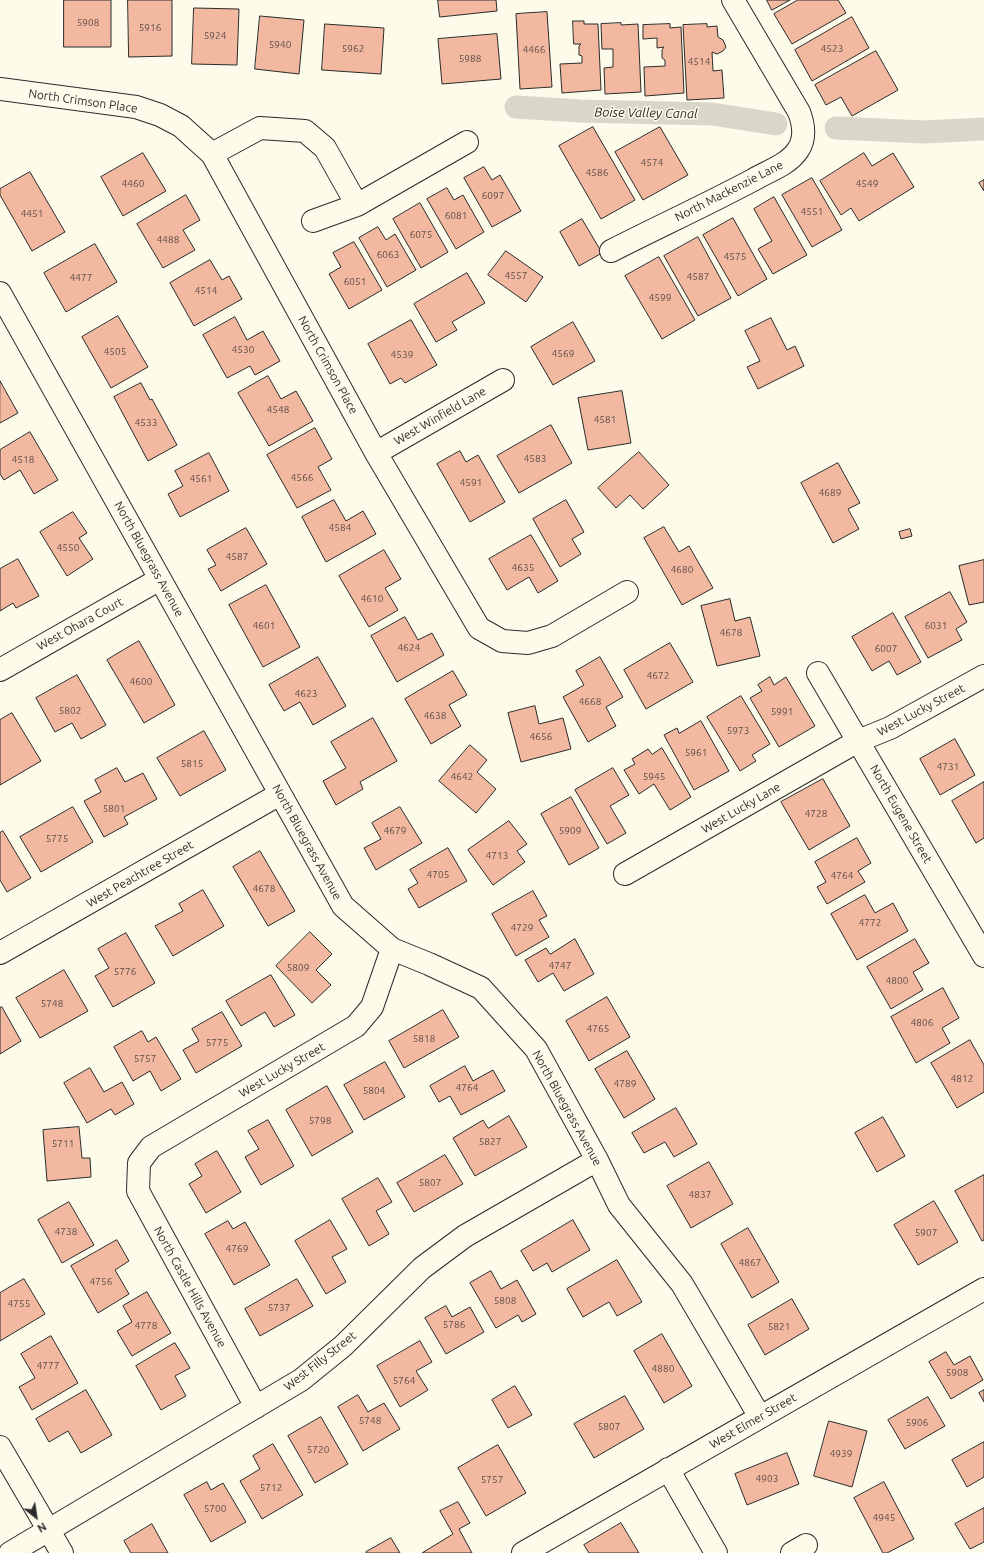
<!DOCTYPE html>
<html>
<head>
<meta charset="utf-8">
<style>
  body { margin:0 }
  #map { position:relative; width:984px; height:1553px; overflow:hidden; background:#fdfbea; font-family:Ubuntu,sans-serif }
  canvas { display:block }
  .north { position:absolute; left:16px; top:1497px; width:40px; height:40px; -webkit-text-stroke:3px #fdfbea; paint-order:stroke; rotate:150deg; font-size:11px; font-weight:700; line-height:16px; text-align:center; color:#2b2b2b }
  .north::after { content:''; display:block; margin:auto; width:14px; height:18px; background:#2b2b2b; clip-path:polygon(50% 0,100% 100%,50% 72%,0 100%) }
</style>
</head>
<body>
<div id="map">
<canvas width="984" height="1553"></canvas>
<div class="north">N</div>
</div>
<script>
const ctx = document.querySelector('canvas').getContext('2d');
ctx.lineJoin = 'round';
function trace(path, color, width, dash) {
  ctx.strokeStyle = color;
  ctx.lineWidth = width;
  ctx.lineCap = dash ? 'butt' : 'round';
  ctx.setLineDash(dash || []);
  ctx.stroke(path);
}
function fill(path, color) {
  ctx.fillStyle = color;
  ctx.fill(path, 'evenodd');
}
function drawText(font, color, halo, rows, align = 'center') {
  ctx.font = font + ' Ubuntu,sans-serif';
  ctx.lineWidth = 3;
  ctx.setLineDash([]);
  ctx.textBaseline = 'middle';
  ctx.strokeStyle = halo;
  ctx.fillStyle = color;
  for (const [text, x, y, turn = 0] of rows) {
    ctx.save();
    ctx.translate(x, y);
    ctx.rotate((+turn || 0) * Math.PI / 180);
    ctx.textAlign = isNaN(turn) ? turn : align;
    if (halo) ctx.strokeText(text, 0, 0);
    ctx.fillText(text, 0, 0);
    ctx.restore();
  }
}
trace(new Path2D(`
  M516,107L580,111L712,114L776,124
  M836,128L924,132L984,129`), '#d8d7c9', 23);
const building = new Path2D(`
  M64,0H111V47H64Z
  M128,0H172V56L129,57Z
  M438,0H496L497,11L440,17Z
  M767,0H790L772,10Z
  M798,0H838L846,13L792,44L774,14Z
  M194,8L239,9L237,65L192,64Z
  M547,12L552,87L520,89L516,14Z
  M260,16L304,20L299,74L255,69Z
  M852,17L869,48L812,81L795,50Z
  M573,21H584V24H598L601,90L562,93L560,64L582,63V56L579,55V46L581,44H574Z
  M621,23V25L638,24L641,92L605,94L604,68L613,67V49H602L601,24Z
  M325,24L384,28L381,74L322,70Z
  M670,24V28L681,27L684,93L645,96L644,67L665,66V60L662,58V50L664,47L657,48V38L643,39V25Z
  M707,24V27L717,26L718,37L723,40L726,47L723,51L717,54L712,52L713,71L722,70L724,98L687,100L683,25Z
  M497,34L501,79L442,84L438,39Z
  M876,51L898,90L852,116L841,97L826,105L815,85Z
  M593,127L635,200L601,219L559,146Z
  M660,127L688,175L643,200L615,152Z
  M143,153L166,191L123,216L101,177Z
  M864,153L872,166L893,153L914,187L859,221L851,208L841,215L820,181Z
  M484,167L492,180L500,175L521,211L492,227L464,178Z
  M30,172L65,232L32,251L0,195V189Z
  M812,178L842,230L812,247L782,195Z
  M984,180V191L979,183Z
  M447,188L454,200L463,195L484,232L456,249L427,199Z
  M186,195L200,220L183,230L195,250L163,268L137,224Z
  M774,197L807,255L773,274L758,249L772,241L754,209Z
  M420,203L448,252L421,268L393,219Z
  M733,218L767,279L738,296L703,235Z
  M582,219L602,253L579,266L560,232Z
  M378,227L386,240L395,234L416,270L387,287L359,238Z
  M698,237L731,298L698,316L664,256Z
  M354,242L382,290L349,309L329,274L341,267L333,253Z
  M95,244L117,282L66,312L44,273Z
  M506,251L543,277L526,302L488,275Z
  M659,257L695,320L662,339L625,276Z
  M210,260L222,280L229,276L242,299L194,326L170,283Z
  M467,273L485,303L452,322L457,330L436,342L414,304Z
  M118,316L148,367L111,388L82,337Z
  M235,317L247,340L263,331L280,361L255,375L250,366L227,378L203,335Z
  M771,318L787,350L795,346L804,366L758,389L747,367L760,361L745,331Z
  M411,320L437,365L405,383L401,378L390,384L368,344Z
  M573,322L595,361L553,385L531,347Z
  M268,376L281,399L296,391L313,421L269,446L238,393Z
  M0,381L18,413L0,423Z
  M141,383L150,400L152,399L177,445L148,461L114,397Z
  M622,391L631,443L588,450L578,398Z
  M551,425L572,463L519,493L497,456Z
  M315,428L332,459L318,467L331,490L297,508L267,455Z
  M30,432L58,480L34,494L20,470L4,480L0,474V450Z
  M460,451L466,462L478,455L505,502L470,522L437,464Z
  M639,452L669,485L643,509L630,495L616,508L598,488Z
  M209,453L229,491L180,517L168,494L183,486L175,471Z
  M838,463L860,503L848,509L859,529L833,543L801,483Z
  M334,500L346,521L363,511L376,534L326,562L302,517Z
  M566,500L584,532L572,539L581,554L560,567L533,519Z
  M73,512L87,533L79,538L93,559L67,576L40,532Z
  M664,527L679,552L689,546L713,588L682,605L644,538Z
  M246,528L267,564L221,591L208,569L216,565L207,550Z
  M910,529L912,536L901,539L899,532Z
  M531,535L558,581L538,593L529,577L507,590L489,559Z
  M384,550L401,579L385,588L398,610L369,627L339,576Z
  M18,559L39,596L16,608L13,603L0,611V569Z
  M984,560V602L969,605L959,566Z
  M266,585L300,647L263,667L229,605Z
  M950,592L967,622L956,629L962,640L928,658L905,617Z
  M730,599L735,621L750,617L760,656L717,666L701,606Z
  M893,613L921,662L897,675L889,661L872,671L852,637Z
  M405,617L418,640L432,633L444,655L397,682L371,636Z
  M139,641L175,705L144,723L107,660Z
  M670,643L693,682L646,709L624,670Z
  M318,657L346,706L313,725L300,702L284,711L269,685Z
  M600,657L623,697L606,707L616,726L588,742L563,697L584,685L576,671Z
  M453,671L467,695L449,705L461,726L431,744L405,699Z
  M77,675L106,725L81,739L72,723L55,732L36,698Z
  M770,677L774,685L786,677L815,726L779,747L750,698L762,691L758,685Z
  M741,696L770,744L752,755L756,761L740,771L707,717Z
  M535,706L539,724L563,718L571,749L521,762L508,713Z
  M12,713L41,761L0,785V720Z
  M373,718L397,761L360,782L363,789L336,805L323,781L346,768L331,742Z
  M701,721L729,771L694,790L664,735L677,728L679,733Z
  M204,731L226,770L180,796L157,758Z
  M955,739L975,775L940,795L920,759Z
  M470,745L487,760L477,772L496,789L476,813L439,781Z
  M662,748L691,797L670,810L654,784L639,794L624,770L635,764L632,759L648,749L652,754Z
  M117,768L125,782L143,773L157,799L124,817L128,824L104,837L84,801L101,792L95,780Z
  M613,768L629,795L610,806L626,833L607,844L575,790Z
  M823,779L850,826L809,850L781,802Z
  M984,782V838L976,843L952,801Z
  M571,797L599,848L569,865L541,814Z
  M73,807L93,842L41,872L20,837Z
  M400,807L422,843L376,870L364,848L381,839L372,823Z
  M509,821L527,844L517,851L525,862L493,885L468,850Z
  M3,831L31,878L7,892L0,880V833Z
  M857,838L871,863L858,871L865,882L827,904L817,887L826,882L815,862Z
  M448,848L467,881L419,908L408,889L418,883L410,870Z
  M260,851L295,911L268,926L233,867Z
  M203,890L224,926L173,956L155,926L183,911L179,904Z
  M533,891L547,916L539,920L549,937L516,956L492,914Z
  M865,895L875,913L893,903L908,931L857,960L831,914Z
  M310,932L332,954L316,970L331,985L312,1003L276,966Z
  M126,933L155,983L113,1007L95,976L109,968L98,949Z
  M575,939L594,974L564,991L553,973L538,982L525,960L546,948L550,954Z
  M915,939L929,963L913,972L923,990L891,1009L867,967Z
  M64,970L88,1011L40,1038L16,998Z
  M271,975L295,1015L274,1027L265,1012L241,1026L226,1001Z
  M943,988L959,1018L942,1028L950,1043L916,1063L891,1017Z
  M607,997L630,1037L589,1061L566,1021Z
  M2,1007L21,1041L0,1054V1008Z
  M443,1010L459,1037L404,1068L389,1041Z
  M222,1012L242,1046L196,1073L183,1050L199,1041L192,1029Z
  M142,1031L148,1042L156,1037L181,1079L161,1091L150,1071L133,1081L114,1047Z
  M970,1040L984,1065V1092L957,1108L931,1063Z
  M627,1051L655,1099L624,1118L595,1069Z
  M385,1062L405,1097L364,1120L344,1085Z
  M465,1066L473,1081L493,1070L505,1091L461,1115L450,1096L439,1102L430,1086Z
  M90,1068L104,1092L122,1082L134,1104L115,1115L111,1109L87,1123L64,1083Z
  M327,1086L353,1132L312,1156L286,1110Z
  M676,1108L697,1144L674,1157L665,1142L644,1153L632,1133Z
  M509,1116L527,1147L475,1176L453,1138L483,1120L488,1128Z
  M883,1117L905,1156L877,1172L855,1133Z
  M268,1120L294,1166L261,1185L245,1157L259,1149L248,1131Z
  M79,1127L82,1158H90L91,1177L47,1181L43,1130Z
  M217,1151L241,1192L206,1213L189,1184L202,1176L195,1164Z
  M445,1155L463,1184L414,1212L397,1183Z
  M709,1162L733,1204L691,1228L667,1186Z
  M984,1175V1240L982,1241L955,1191Z
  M378,1178L392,1202L376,1211L389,1234L369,1246L342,1199Z
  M934,1201L958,1242L918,1265L894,1225Z
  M69,1202L94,1245L62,1263L38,1220Z
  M330,1220L347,1249L332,1257L346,1282L326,1294L295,1241Z
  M573,1220L590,1250L552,1272L547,1263L533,1271L521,1251Z
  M228,1221L233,1229L245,1222L270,1265L234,1285L205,1234Z
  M748,1228L779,1282L752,1298L721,1244Z
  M117,1240L129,1261L115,1270L129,1294L98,1313L71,1266Z
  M617,1260L642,1302L617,1316L609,1302L583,1317L567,1289Z
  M491,1271L501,1289L517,1280L536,1314L522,1322L518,1315L496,1328L470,1283Z
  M24,1279L45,1314L0,1341V1293Z
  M297,1279L313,1306L260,1336L245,1309Z
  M147,1292L171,1333L132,1356L117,1331L132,1322L123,1306Z
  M792,1299L809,1329L765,1355L748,1325Z
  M446,1306L452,1317L470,1307L484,1332L446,1354L425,1318Z
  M662,1334L692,1386L664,1403L634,1351Z
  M51,1336L78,1383L32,1410L19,1387L35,1378L21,1354Z
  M420,1341L432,1362L416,1371L428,1390L400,1407L377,1366Z
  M175,1343L190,1368L175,1376L186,1396L161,1410L136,1366Z
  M946,1352L954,1365L970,1356L983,1380L951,1399L929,1362Z
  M515,1386L532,1415L508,1428L492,1400Z
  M86,1390L112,1435L81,1453L68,1431L49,1442L36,1419Z
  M984,1390V1402L979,1393Z
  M358,1395L368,1412L384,1403L400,1429L363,1451L338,1407Z
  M625,1396L644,1429L594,1458L574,1424Z
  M928,1397L945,1426L905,1449L888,1420Z
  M321,1417L348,1464L315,1483L288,1436Z
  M829,1421L867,1431L852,1487L814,1476Z
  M984,1442V1477L967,1487L952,1460Z
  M273,1444L303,1495L262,1519L240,1481L260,1469L253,1456Z
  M498,1445L526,1493L486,1516L458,1468Z
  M787,1453L799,1484L747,1505L735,1474Z
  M207,1482L211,1490L223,1483L246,1522L211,1542L184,1495Z
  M884,1482L914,1539L887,1553H883L854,1498Z
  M458,1502L470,1523L459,1529L472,1553H422L453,1534L440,1511Z
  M984,1508V1542L970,1549L955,1524Z
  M621,1523L639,1553H589L584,1545Z
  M152,1524L168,1553H131L124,1541Z
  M391,1538L400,1553H366V1552Z`);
fill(building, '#f2b8a0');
trace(building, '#2b2b2b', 1);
const minor = new Path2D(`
  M0,89L136,107L160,115L181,126L212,154L376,453L479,628L502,641L528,643L552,636L627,592
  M212,154L260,128L305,131L325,148L357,205
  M313,221L357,205L467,142
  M611,251C658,227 706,205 753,180C768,171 788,165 798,150C806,138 804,125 799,112L733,0
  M0,293L343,906L392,949L429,964L481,988L536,1049L597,1160L619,1205L682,1284L760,1417
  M376,453L503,380
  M0,670L160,579
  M818,673L984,956
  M625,874L858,741L890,728L984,676
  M0,953L280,794
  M256,1407L138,1191L139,1163L151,1147L356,1026L372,1007L392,949
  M0,1447L62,1553
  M668,1469L716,1553
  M10,1553L301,1380L343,1346L422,1268L465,1236L597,1160
  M523,1553L984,1289
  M792,1553L806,1545`);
trace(minor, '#2b2b2b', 24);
trace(minor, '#fdfbea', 22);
drawText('10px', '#5d4e48', null, [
  ["5908",88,23],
  ["5916",150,28],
  ["5924",215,36],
  ["5940",280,45],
  ["5962",353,49],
  ["4523",832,49],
  ["4466",534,50],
  ["5988",470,59],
  ["4514",699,62],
  ["4574",652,163],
  ["4586",597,173],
  ["4460",133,184],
  ["4549",867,184],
  ["6097",493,196],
  ["4551",812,212],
  ["4451",32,214],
  ["6081",456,216],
  ["6075",421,235],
  ["4488",168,240],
  ["6063",388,255],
  ["4575",735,257],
  ["4557",516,276],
  ["4587",698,277],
  ["4477",81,278],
  ["6051",355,282],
  ["4514",206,291],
  ["4599",660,298],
  ["4530",243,350],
  ["4505",115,352],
  ["4569",563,354],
  ["4539",402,355],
  ["4548",278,410],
  ["4581",605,420],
  ["4533",146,423],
  ["4583",535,459],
  ["4518",23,460],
  ["4566",302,478],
  ["4561",201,479],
  ["4591",471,483],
  ["4689",830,493],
  ["4584",340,528],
  ["4550",68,548],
  ["4587",237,557],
  ["4635",523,568],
  ["4680",682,570],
  ["4610",372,599],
  ["4601",264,626],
  ["6031",936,626],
  ["4678",731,633],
  ["4624",409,648],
  ["6007",886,649],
  ["4672",658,676],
  ["4600",141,682],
  ["4623",306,694],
  ["4668",590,702],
  ["5802",70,711],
  ["5991",782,712],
  ["4638",435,716],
  ["5973",738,731],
  ["4656",541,737],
  ["5961",696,753],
  ["5815",192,764],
  ["4731",948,767],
  ["4642",462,777],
  ["5945",654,777],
  ["5801",114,809],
  ["4728",816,814],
  ["4679",395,831],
  ["5909",570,831],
  ["5775",57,839],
  ["4713",497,856],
  ["4705",438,875],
  ["4764",842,876],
  ["4678",264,889],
  ["4772",870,923],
  ["4729",522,928],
  ["4747",560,966],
  ["5809",298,968],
  ["5776",125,972],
  ["4800",897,981],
  ["5748",52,1004],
  ["4806",922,1023],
  ["4765",598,1029],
  ["5818",424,1039],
  ["5775",217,1043],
  ["5757",145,1059],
  ["4812",962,1079],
  ["4789",625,1084],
  ["4764",467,1088],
  ["5804",374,1091],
  ["5798",320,1121],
  ["5827",490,1142],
  ["5711",63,1144],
  ["5807",430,1183],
  ["4837",700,1195],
  ["4738",66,1232],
  ["5907",926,1233],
  ["4769",237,1249],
  ["4867",750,1263],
  ["4756",101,1282],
  ["5808",505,1301],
  ["4755",19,1304],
  ["5737",279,1308],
  ["5786",454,1325],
  ["4778",146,1326],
  ["5821",779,1327],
  ["4777",48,1366],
  ["4880",663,1369],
  ["5908",957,1373],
  ["5764",404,1381],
  ["5748",370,1421],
  ["5906",917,1423],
  ["5807",609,1427],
  ["5720",318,1450],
  ["4939",841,1454],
  ["4903",767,1479],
  ["5757",492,1480],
  ["5712",271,1488],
  ["5700",215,1509],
  ["4945",884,1518]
]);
drawText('12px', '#2b2b2b', '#fdfbea', [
  ["North Crimson Place",83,101,8],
  ["North Mackenzie Lane",729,191,-27],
  ["North Crimson Place",328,365,61],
  ["West Winfield Lane",440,416,-30],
  ["North Bluegrass Avenue",149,559,61],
  ["West Ohara Court",80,624,-29],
  ["West Lucky Street",921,710,-28],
  ["West Lucky Lane",741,808,-30],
  ["North Eugene Street",901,814,60],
  ["North Bluegrass Avenue",307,842,61],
  ["West Peachtree Street",140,874,-30],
  ["West Lucky Street",282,1070,-30],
  ["North Bluegrass Avenue",567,1108,61],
  ["North Castle Hills Avenue",190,1287,61],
  ["West Filly Street",320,1361,-38],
  ["West Elmer Street",753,1421,-30]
]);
drawText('italic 13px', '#2b2b2b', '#fdfbea', [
  ["Boise Valley Canal",646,113,1]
]);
</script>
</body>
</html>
